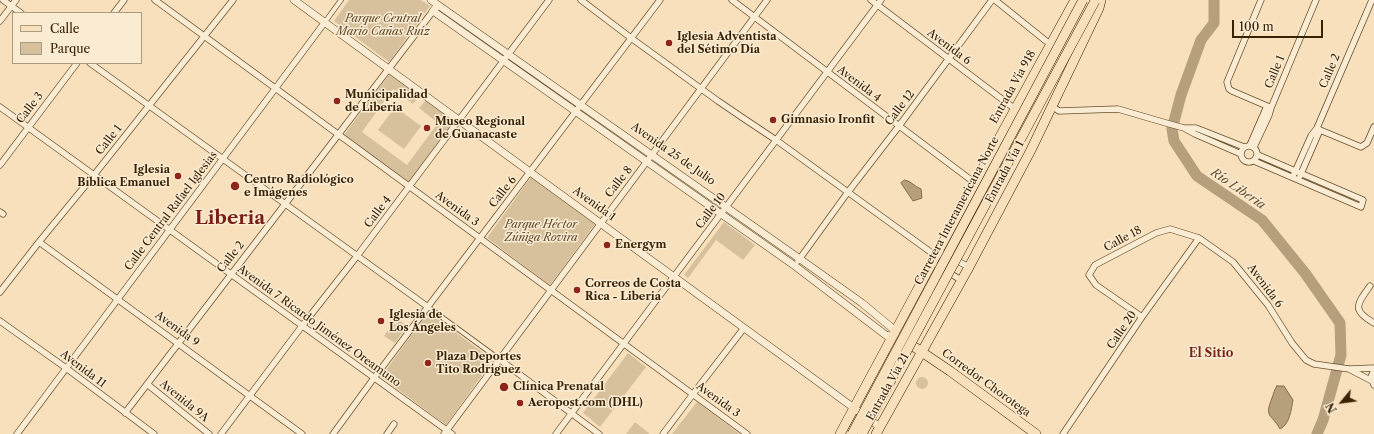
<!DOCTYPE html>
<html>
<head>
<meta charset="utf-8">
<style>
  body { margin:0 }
  #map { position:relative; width:1374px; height:434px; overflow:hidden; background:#f7e0bb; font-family:"Libre Caslon Text",serif }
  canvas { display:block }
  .legend { position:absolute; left:12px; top:12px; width:130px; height:52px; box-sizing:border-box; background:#faebd3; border:1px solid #ad9b80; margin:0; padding:5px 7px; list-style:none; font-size:12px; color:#392203 }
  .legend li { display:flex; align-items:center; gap:8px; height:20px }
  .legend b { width:20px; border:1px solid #ad9b80 }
  .north { position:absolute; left:1322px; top:382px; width:40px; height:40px; -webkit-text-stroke:3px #faebd3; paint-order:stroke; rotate:241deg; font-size:11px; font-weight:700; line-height:16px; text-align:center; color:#392203 }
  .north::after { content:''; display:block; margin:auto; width:14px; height:18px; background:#392203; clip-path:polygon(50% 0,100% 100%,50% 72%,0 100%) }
  .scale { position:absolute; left:1232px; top:20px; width:91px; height:18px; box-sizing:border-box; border:2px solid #392203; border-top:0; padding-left:5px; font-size:12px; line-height:14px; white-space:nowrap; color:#392203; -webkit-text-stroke:3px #faebd3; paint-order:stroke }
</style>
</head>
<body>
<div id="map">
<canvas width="1374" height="434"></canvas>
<ul class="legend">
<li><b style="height:5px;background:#f7e0bb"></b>Calle</li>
<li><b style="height:11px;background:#d7c09c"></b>Parque</li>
</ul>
<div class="north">N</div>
<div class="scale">100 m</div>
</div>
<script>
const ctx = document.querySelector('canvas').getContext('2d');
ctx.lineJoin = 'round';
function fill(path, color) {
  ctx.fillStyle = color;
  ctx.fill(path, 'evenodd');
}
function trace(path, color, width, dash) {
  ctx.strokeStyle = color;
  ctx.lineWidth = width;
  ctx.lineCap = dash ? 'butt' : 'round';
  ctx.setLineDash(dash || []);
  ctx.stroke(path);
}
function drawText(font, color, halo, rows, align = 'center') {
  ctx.font = font + ' "Libre Caslon Text",serif';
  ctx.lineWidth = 3;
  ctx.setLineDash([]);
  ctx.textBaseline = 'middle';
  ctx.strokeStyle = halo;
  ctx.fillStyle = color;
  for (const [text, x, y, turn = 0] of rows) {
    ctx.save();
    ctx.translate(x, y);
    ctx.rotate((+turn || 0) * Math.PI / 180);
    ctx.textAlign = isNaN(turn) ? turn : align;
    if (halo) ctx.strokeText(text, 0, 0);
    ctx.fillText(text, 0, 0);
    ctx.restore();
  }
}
fill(new Path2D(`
  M349,0H421L430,6L389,62L334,21Z
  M390,74L420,95L413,104L393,89L362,132L407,165L438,123L419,108L426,100L454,120L409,182L344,135Z
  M395,107L421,126L404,149L378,130Z
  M531,177L595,224L550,285L487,238Z
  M724,222L755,245L743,260L716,240L688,278L684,275Z
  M428,312L493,360L446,425L381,377Z
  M399,320L407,326L395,343L384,336L393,323L396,325Z
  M628,353L646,367L600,427L583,413Z
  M916 383a6 6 0 1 1 12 0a6 6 0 1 1-12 0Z
  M697,402L740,434H672Z
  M635,422L650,434H626Z`), '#d7c09c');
const water = new Path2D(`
  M905,180C911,181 915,187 921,189L922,198L913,201L901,183Z
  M1277,386H1284L1293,400C1291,410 1290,424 1280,429C1271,413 1264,418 1272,398C1274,393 1274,390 1277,386Z`);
fill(water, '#b69f7c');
trace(water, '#846d4c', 1);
trace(new Path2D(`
  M1214,0V23L1201,40L1181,95L1172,129L1174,141L1197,176L1262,220L1305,273L1340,323L1341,355L1323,420L1317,434`), '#b69f7c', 11);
const pedestrian = new Path2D(`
  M325,22L341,0
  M428,307L499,359`);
const minor = new Path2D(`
  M3,0L21,13
  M155,0L747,434
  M581,0L631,38L718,101L743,118L776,140L936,256
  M732,0L975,183
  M871,0L1015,109
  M995,0L1046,41
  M1261,0L1227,82L1229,89L1232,91L1267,106
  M114,13L124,0
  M0,21L16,0
  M90,63L428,307
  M0,107L452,434
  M1053,107L1059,111L1118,109L1166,123L1184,128H1196L1244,147
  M1271,108L1316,0
  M1184,128L1195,134L1241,154
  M1317,128L1372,0
  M1320,130L1361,147L1367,143L1374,127
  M1250,145L1267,106L1271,108L1269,115L1254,147
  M1241 154a8 8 0 1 1 16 0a8 8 0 1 1-16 0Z
  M1254,161L1361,207L1363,200L1258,155
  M0,165L77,63
  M1294,174L1311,136L1317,128L1320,130L1300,176
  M0,212L3,214
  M39,242L302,434
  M936,256L944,254L969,267
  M798,261L848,192L899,126L992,0
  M938,266L961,280
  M1370,286C1357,304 1351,310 1374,323
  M0,292L39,242L94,175L233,0
  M1142,317L1096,285L1089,275L1095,265L1156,233L1170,229L1199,238L1233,262L1268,305L1292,343L1306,360L1314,364L1349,369L1374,368
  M0,321L66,368L154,434
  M499,359L599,434
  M1349,369L1372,381
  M1374,370L1371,377L1374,385
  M147,384L209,434
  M125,413L433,11
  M17,434L325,22
  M221,434L302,326L357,256L549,0
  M333,434L374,378L660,0
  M387,434L394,424
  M444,434L767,0
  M556,434L881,0
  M663,434L693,394L744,328
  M1063,434L1142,317L1199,238`);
const tertiary = new Path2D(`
  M294,0L880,427
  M431,0L438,5L800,259L862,303L892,328L895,334L887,336L795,266L433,11L438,5`);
const primary = new Path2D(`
  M904,340L950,371L1036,434
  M840,434L991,153L1075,0
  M876,434L969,267L1031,150L1099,8L1101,0`);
trace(pedestrian, '#685231', 5.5);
trace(minor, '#685231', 7);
trace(tertiary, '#685231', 8);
trace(primary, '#392203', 10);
trace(pedestrian, '#faebd3', 4);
trace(minor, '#faebd3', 5.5);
trace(tertiary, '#faebd3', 7);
trace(primary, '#f7e0bb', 9);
const trunkBridge = new Path2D(`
  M852,434L1083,0
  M862,434L1095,1`);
trace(trunkBridge, '#392203', 10, []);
trace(trunkBridge, '#f7e0bb', 9);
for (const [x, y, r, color] of [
  [669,43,4,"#8f2418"],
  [337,101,4,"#8f2418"],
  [773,120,4,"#8f2418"],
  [427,128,4,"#8f2418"],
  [178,176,4,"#8f2418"],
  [235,186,5,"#8f2418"],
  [607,245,4,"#8f2418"],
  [577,290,4,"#8f2418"],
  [381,321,4,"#8f2418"],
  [428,363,4,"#8f2418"],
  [504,387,5,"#8f2418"],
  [520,403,4,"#8f2418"]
]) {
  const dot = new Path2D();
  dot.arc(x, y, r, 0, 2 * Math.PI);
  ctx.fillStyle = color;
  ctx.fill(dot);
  trace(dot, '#faebd3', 1.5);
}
drawText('italic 11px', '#604a29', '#faebd3', [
  ["Parque Central",383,19],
  ["Mario Cañas Ruíz",383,32],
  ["Parque Héctor",541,225],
  ["Zúñiga Rovira",541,238]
]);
drawText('bold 11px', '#392203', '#faebd3', [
  ["Iglesia Adventista",677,37],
  ["del Sétimo Día",677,50],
  ["Municipalidad",345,95],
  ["de Liberia",345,108],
  ["Gimnasio Ironfit",781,120],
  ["Museo Regional",435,122],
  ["de Guanacaste",435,135],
  ["Iglesia",170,170,"right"],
  ["Bíblica Emanuel",170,183,"right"],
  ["Centro Radiológico",244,180],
  ["e Imágenes",244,193],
  ["Energym",615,245],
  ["Correos de Costa",585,284],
  ["Rica - Liberia",585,297],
  ["Iglesia de",389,315],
  ["Los Ángeles",389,328],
  ["Plaza Deportes",436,357],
  ["Tito Rodríguez",436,370],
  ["Clínica Prenatal",513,387],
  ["Aeropost.com (DHL)",528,403]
], 'left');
drawText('11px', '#392203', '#faebd3', [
  ["Avenida 6",949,47,37],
  ["Calle 2",1330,71,-67],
  ["Calle 1",1275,72,-67],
  ["Avenida 4",859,84,37],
  ["Entrada Vía 918",1013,87,-61],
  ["Calle 3",30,108,-52],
  ["Calle 12",900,108,-53],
  ["Calle 1",109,140,-52],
  ["Avenida 25 de Julio",673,154,35],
  ["Entrada Vía 1",1005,172,-62],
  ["Calle 8",619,182,-52],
  ["Calle 6",503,192,-52],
  ["Avenida 1",594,204,36],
  ["Avenida 3",457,209,36],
  ["Calle Central Rafael Iglesias",171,211,-53],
  ["Calle 10",711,211,-53],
  ["Carretera Interamericana Norte",957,211,-62],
  ["Calle 4",378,212,-53],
  ["Calle 18",1123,239,-28],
  ["Calle 2",231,257,-52],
  ["Avenida 6",1265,286,53],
  ["Avenida 7 Ricardo Jiménez Oreamuno",319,326,36],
  ["Avenida 9",177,329,36],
  ["Calle 20",1122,330,-56],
  ["Avenida 11",83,369,37],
  ["Corredor Chorotega",986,383,36],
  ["Entrada Vía 21",888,387,-61],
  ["Avenida 3",718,400,36],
  ["Avenida 9A",184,401,39]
]);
drawText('italic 12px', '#654e2d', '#faebd3', [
  ["Río Liberia",1238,189,34]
]);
drawText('bold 12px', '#7a1f14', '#faebd3', [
  ["El Sitio",1211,354]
]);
drawText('bold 19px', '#7a1f14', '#faebd3', [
  ["Liberia",230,219]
]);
</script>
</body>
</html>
